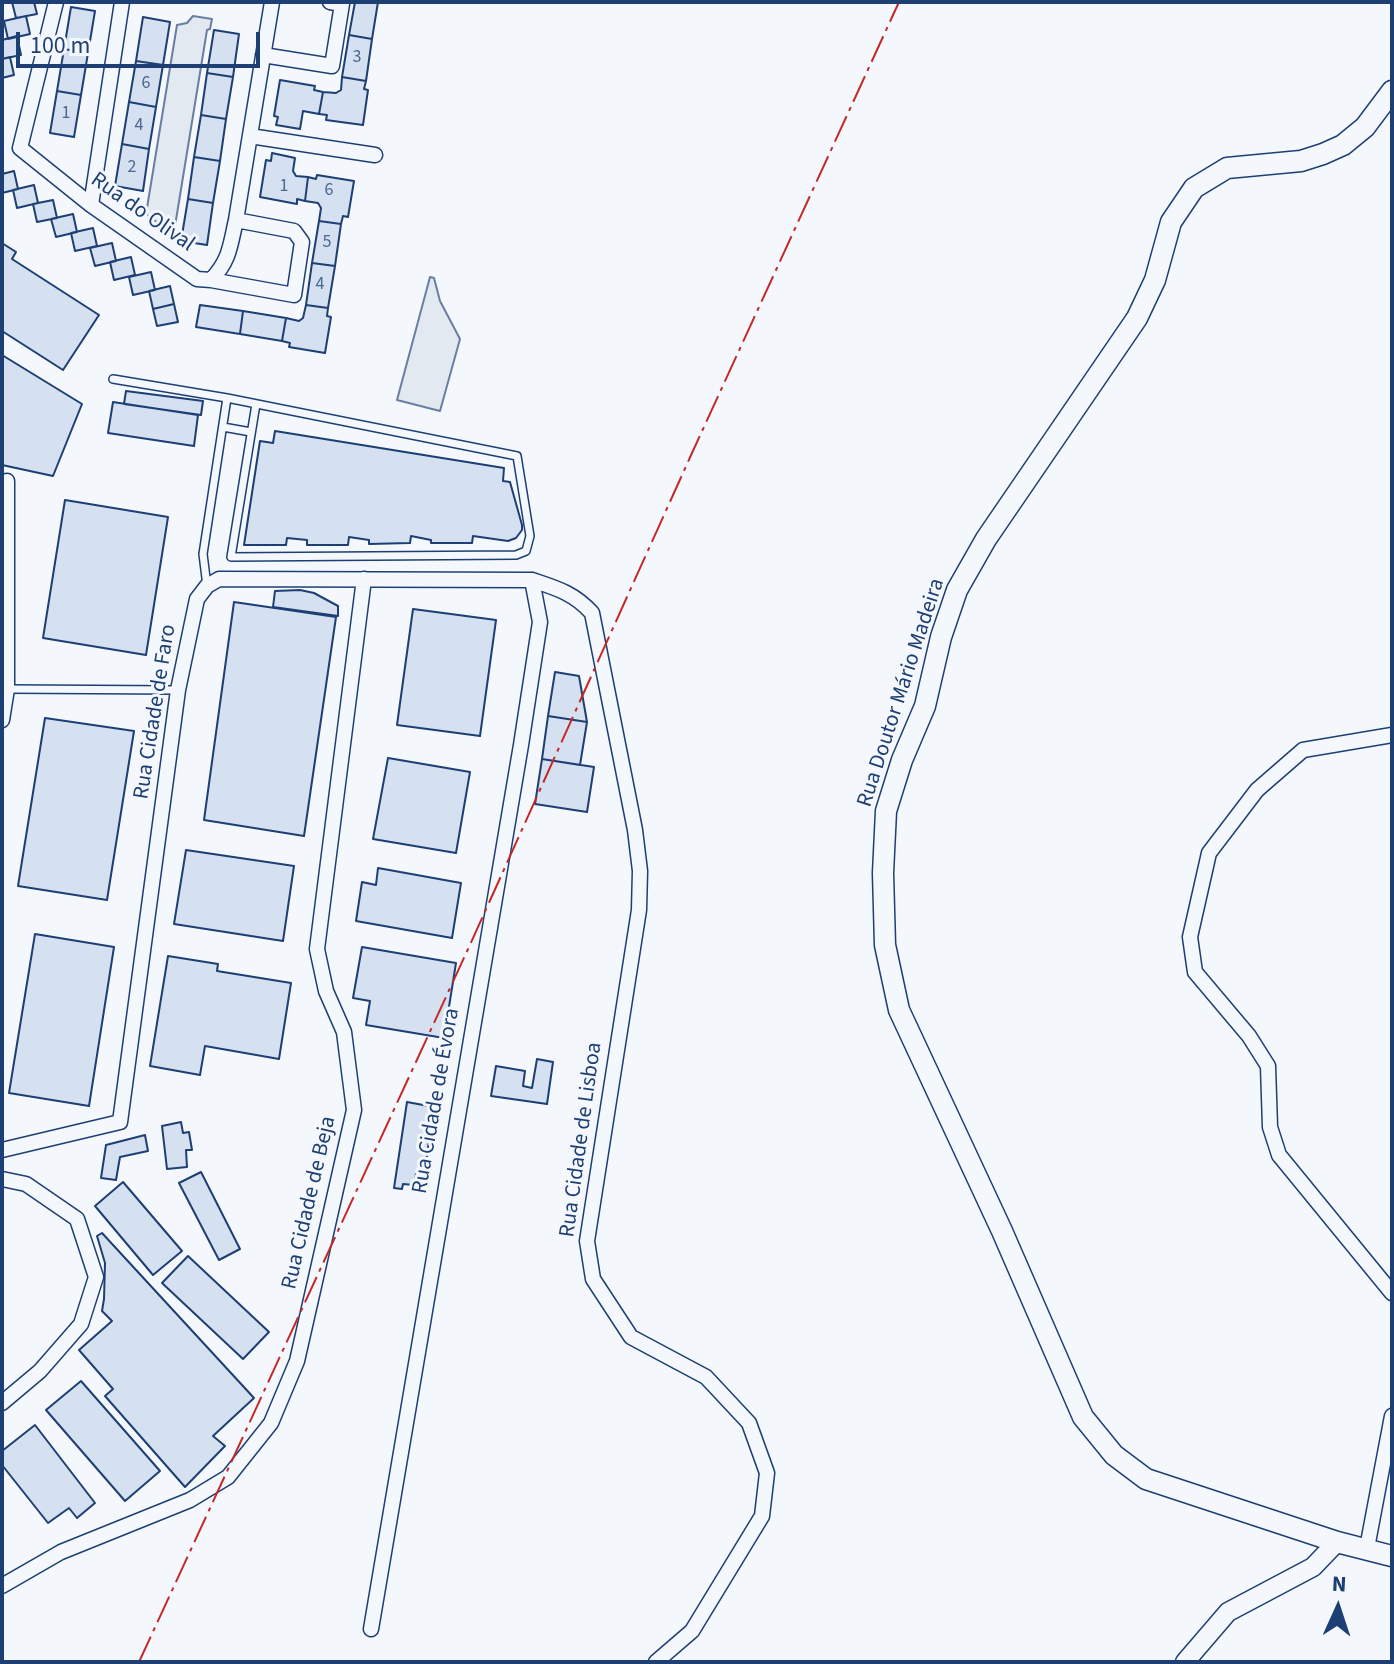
<!DOCTYPE html>
<html>
<head>
<meta charset="utf-8">
<style>
  body { margin:0 }
  #map { position:relative; width:1394px; height:1664px; overflow:hidden; background:#f4f7fb; font-family:"Source Sans 3",sans-serif }
  canvas { display:block }
  .frame { position:absolute; inset:0; border:4px solid #1d3f73; pointer-events:none }
  .north { position:absolute; left:1298px; top:1568px; width:80px; height:80px; -webkit-text-stroke:6px #f4f7fb; paint-order:stroke; rotate:3deg; font-size:22px; font-weight:700; line-height:32px; text-align:center; color:#1d3f73 }
  .north::after { content:''; display:block; margin:auto; width:28px; height:36px; background:#1d3f73; clip-path:polygon(50% 0,100% 100%,50% 72%,0 100%) }
  .scale { position:absolute; left:16px; top:32px; width:244px; height:36px; box-sizing:border-box; border:4px solid #1d3f73; border-top:0; padding-left:10px; font-size:24px; line-height:28px; white-space:nowrap; color:#1d3f73; -webkit-text-stroke:6px #f4f7fb; paint-order:stroke }
</style>
</head>
<body>
<div id="map">
<canvas width="1394" height="1664"></canvas>
<div class="frame"></div>
<div class="north">N</div>
<div class="scale">100 m</div>
</div>
<script>
const ctx = document.querySelector('canvas').getContext('2d');
ctx.lineJoin = 'round';
function fill(path, color) {
  ctx.fillStyle = color;
  ctx.fill(path, 'evenodd');
}
function trace(path, color, width, dash) {
  ctx.strokeStyle = color;
  ctx.lineWidth = width;
  ctx.lineCap = dash ? 'butt' : 'round';
  ctx.setLineDash(dash || []);
  ctx.stroke(path);
}
function drawText(font, color, halo, rows, align = 'center') {
  ctx.font = font + ' "Source Sans 3",sans-serif';
  ctx.lineWidth = 6;
  ctx.setLineDash([]);
  ctx.textBaseline = 'middle';
  ctx.strokeStyle = halo;
  ctx.fillStyle = color;
  for (const [text, x, y, turn = 0] of rows) {
    ctx.save();
    ctx.translate(x, y);
    ctx.rotate((+turn || 0) * Math.PI / 180);
    ctx.textAlign = isNaN(turn) ? turn : align;
    if (halo) ctx.strokeText(text, 0, 0);
    ctx.fillText(text, 0, 0);
    ctx.restore();
  }
}
const green = new Path2D(`
  M193,16L212,19L210,29L207,30L175,226L171,233L146,214L177,25L187,23Z
  M430,277L434,278L440,301L460,339L440,411L397,400Z`);
fill(green, '#e3e9f0');
trace(green, '#687fa3', 2);
const building = new Path2D(`
  M12,2H34L37,14L16,18Z
  M355,2H378L372,39L349,35Z
  M71,7L95,11L88,53L64,49Z
  M26,16L30,34L8,39L4,21Z
  M143,17L170,22L163,65L136,61Z
  M214,30L239,34L233,77L207,73Z
  M349,35L372,39L366,81L342,77Z
  M17,36L21,55L2,59V40Z
  M64,49L88,53L81,95L57,91Z
  M10,57L14,75L2,78V59Z
  M136,61L163,65L156,107L129,102Z
  M207,73L233,77L226,119L201,115Z
  M342,77L366,81L364,89L368,90L363,125L326,120L327,115L319,114L323,92L336,93L341,90Z
  M280,80L315,86L314,90L323,92L319,114L303,111L300,129L276,125L278,117L274,116Z
  M57,91L81,95L74,137L50,133Z
  M129,102L156,107L149,149L122,144Z
  M201,115L226,119L220,161L194,157Z
  M122,144L149,149L143,191L115,186Z
  M272,153L295,158L293,171L296,176L308,177L305,201L297,199V204L260,197L266,160L271,161Z
  M194,157L220,161L213,203L188,199Z
  M14,171L18,189L2,193V174Z
  M317,175L354,181L348,217L343,216L341,224L319,221L321,208L318,203L305,201L308,177L316,179Z
  M34,185L38,203L17,208L13,190Z
  M188,199L213,203L207,245L181,241Z
  M53,200L57,218L37,222L33,204Z
  M73,214L77,232L56,237L51,219Z
  M319,221L341,224L335,266L312,263Z
  M93,228L97,246L75,251L71,233Z
  M2,243L16,252L12,259L99,315L63,370L2,331Z
  M112,243L116,261L95,266L90,248Z
  M131,257L135,275L114,280L110,262Z
  M312,263L335,266L328,308L306,305Z
  M151,272L155,290L133,295L129,277Z
  M170,286L174,304L153,309L149,291Z
  M174,304L178,322L157,326L153,309Z
  M200,305L243,311L240,334L196,327Z
  M306,305L328,308L327,316L331,317L325,353L289,347L290,343L282,341L286,318L299,321L303,318Z
  M243,311L286,318L282,341L240,334Z
  M2,355L82,404L53,476L2,465Z
  M126,391L203,401L201,415L124,404Z
  M113,402L198,415L194,446L108,433Z
  M275,431L504,468L503,481L510,482L522,525V530L516,538L508,541L473,536L472,543H431V540L411,536L410,543L369,544V540L349,537L348,545H307V540L287,538L286,545H244L260,441L273,443Z
  M65,500L168,517L146,655L43,638Z
  M300,590L314,593L338,606V616L273,607L275,591Z
  M234,602L336,617L304,836L204,820Z
  M413,609L496,620L480,736L397,725Z
  M555,672L579,676L587,722L548,716Z
  M548,716L587,722L580,765L542,759Z
  M45,718L134,731L107,900L18,886Z
  M388,758L470,772L456,853L373,839Z
  M542,759L594,767L587,812L535,804Z
  M186,850L294,866L283,941L174,924Z
  M378,868L461,883L452,938L356,921L362,882L376,885Z
  M35,934L114,947L89,1106L9,1093Z
  M362,947L456,963L444,1038L366,1025L370,1001L353,998Z
  M168,956L218,964L217,971L291,983L279,1059L205,1046L200,1075L150,1066Z
  M537,1059L553,1062L547,1104L491,1096L496,1066L525,1071L523,1086L532,1088Z
  M407,1102L434,1107L424,1176L416,1174L414,1185L403,1184L402,1189L394,1188Z
  M181,1122L183,1133L189,1132L192,1150H186L187,1167L167,1169L162,1126Z
  M145,1135L148,1151L120,1157L116,1180L101,1178L106,1145Z
  M201,1172L240,1249L219,1260L179,1183Z
  M123,1182L182,1251L153,1275L95,1206Z
  M102,1233L254,1398L213,1436L225,1446L185,1487L105,1396L113,1389L79,1350L112,1321L102,1311L104,1299L105,1263L97,1236Z
  M188,1256L269,1332L243,1359L162,1283Z
  M81,1381L160,1471L125,1501L46,1410Z
  M35,1425L95,1503L77,1518L69,1508L48,1523L2,1465V1451Z`);
fill(building, '#d5e0f0');
trace(building, '#1d3f73', 2);
const service = new Path2D(`
  M113,379L227,398
  M223,427L251,432
  M207,586L203,554L227,398L517,456L530,536L526,551L516,555L231,557L256,404
  M7,689L177,690`);
const minor = new Path2D(`
  M56,2L20,148L91,205L197,279L211,280C230,260 230,246 236,220L272,2
  M263,55L332,66L342,4L330,2
  M250,136L375,155
  M91,205L122,2
  M211,280L294,295L302,242L294,231L236,220
  M2,720L7,689V481
  M1392,735L1303,750L1257,790L1209,853L1190,937L1195,972L1249,1036L1268,1066L1270,1127L1279,1155L1392,1293
  M2,1150L120,1122L178,690L197,599L207,586L219,579L532,580C556,588 574,593 592,613L635,830L640,871L639,910L587,1241L593,1279L631,1337L706,1377L749,1423L767,1473L762,1516L692,1631L656,1662
  M2,1179L26,1184L77,1219L96,1277L81,1324L40,1371L2,1403
  M1367,1548L1392,1416
  M2,1586L61,1552L190,1500L228,1477L271,1423L297,1361L354,1110L344,1032L326,991L317,949L364,579
  M371,1629L521,745L540,622L532,580`);
const tertiary = new Path2D(`
  M1185,1662L1228,1612L1313,1567L1337,1542`);
const secondary = new Path2D(`
  M1392,91L1365,127L1343,145L1323,154L1301,161L1227,168L1194,188L1171,222L1155,280L1137,318L986,539L957,590L941,637L925,706L902,760L886,811L883,873L885,945L899,1010L1002,1231L1083,1417L1114,1455L1146,1479L1337,1542L1392,1556`);
trace(service, '#1d3f73', 10);
trace(minor, '#1d3f73', 17);
trace(tertiary, '#1d3f73', 21);
trace(secondary, '#1d3f73', 23);
trace(service, '#f4f7fb', 7);
trace(minor, '#f4f7fb', 14);
trace(tertiary, '#f4f7fb', 18);
trace(secondary, '#f4f7fb', 20);
trace(new Path2D(`
  M139,1662L469,947L692,453L899,2`), '#c62828', 2, [28, 6, 4, 6]);
drawText('18px', '#4b6792', null, [
  ["3",357,58],
  ["6",146,84],
  ["1",66,114],
  ["4",139,126],
  ["2",132,168],
  ["1",284,187],
  ["6",329,191],
  ["5",327,243],
  ["4",320,285]
]);
drawText('22px', '#1d3f73', '#f4f7fb', [
  ["Rua do Olival",142,213,35],
  ["Rua Doutor Mário Madeira",902,693,-72],
  ["Rua Cidade de Faro",156,712,-81],
  ["Rua Cidade de Évora",437,1101,-80],
  ["Rua Cidade de Lisboa",582,1140,-82],
  ["Rua Cidade de Beja",310,1203,-77]
]);
</script>
</body>
</html>
